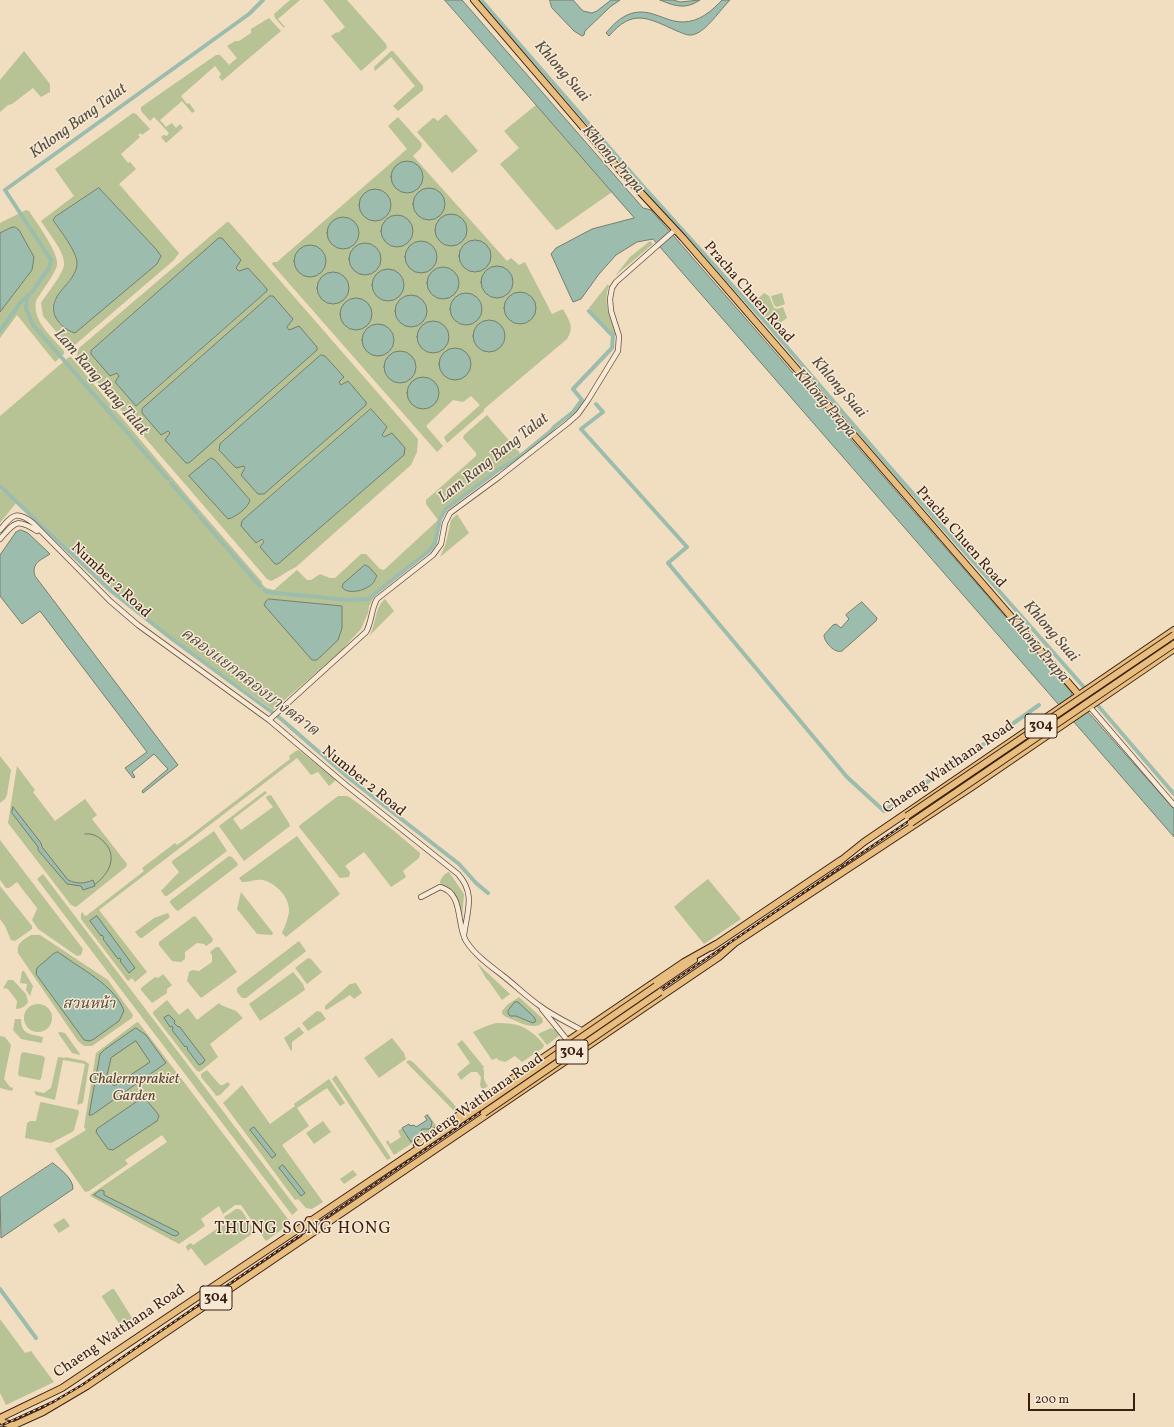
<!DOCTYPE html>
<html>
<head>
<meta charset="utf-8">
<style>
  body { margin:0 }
  #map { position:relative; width:1174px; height:1427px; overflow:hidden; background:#f1ddc0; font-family:Vollkorn,serif }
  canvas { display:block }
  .scale { position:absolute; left:1028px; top:1393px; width:107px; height:18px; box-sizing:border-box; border:2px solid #3b1f10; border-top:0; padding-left:5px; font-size:12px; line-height:14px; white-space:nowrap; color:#3b1f10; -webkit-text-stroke:3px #f6e9d6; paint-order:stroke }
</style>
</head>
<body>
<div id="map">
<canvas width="1174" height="1427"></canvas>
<div class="scale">200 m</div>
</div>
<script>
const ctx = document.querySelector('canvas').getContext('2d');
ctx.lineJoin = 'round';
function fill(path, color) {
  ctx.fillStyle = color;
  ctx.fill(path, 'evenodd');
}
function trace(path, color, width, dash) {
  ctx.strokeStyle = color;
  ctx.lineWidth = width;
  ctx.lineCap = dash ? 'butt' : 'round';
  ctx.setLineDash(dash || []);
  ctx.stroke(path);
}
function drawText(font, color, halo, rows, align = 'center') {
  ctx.font = font + ' Vollkorn,"Noto Serif Thai",serif';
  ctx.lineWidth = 3;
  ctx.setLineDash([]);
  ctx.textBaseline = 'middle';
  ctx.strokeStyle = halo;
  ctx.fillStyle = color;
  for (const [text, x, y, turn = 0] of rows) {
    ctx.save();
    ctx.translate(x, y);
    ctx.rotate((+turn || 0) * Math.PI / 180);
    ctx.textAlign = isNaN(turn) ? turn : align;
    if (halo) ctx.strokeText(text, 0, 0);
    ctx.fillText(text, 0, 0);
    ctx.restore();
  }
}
fill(new Path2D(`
  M290,0H300L278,19L285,27L284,28L275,18L274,14Z
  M323,0H347L386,44L387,48L361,71L331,36L337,32L338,33L345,27Z
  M269,18L281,31L222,81L219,77L221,74L215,66L181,96L187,104L189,103L195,111L192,113L182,101L160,120L166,127L172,123L176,128L180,124L183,128L166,143L161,137L164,135L167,136L169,133L154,117L150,121L141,111V107L216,55H220L229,65L237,58L227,46L235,41H239L251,33V29Z
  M24,51L50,84V92L41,97L33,88L12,104L8,105L0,112V80Z
  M391,51H393L423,86V90L398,111L393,106L415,86L391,57L375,71L374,67Z
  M536,105L612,192L559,229L556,230L500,164L519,148L504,131Z
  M133,113L136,114L150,129L142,135L141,133L138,135L140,137L121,154L128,163L130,162L136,169L119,184L179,253L174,260L76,344L70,348L43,316L41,303C47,293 62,276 64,265C66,253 47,231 41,221L74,196L55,169ZM99,188L156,249L161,256L60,325C58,321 55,316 53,311C49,295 78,280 77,263C76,250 60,230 53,220L55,217Z
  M446,114L478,151L452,173L417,132L433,118H434L438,121Z
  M398,117L422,144L421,148L413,156L507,261L511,258L519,265L525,262L552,314L563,309C569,321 575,326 567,339L484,409V411L447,443L444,437L480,405L471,396L463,402L453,400L426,426L443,446L437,452L272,264L273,262H277L407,149L388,126Z
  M26,210L29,211C36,222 60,254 57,266C54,275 41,292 36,301C32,321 52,337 64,351V354L55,362L17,315L0,338V312L32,270L34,257L19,230L10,228L0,233V223Z
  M227,222H229L418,439L417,452L411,465L296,567C287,571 280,577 271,581L267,579L76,358L79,348ZM236,268L239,272L267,289V291L136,406L115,382L119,376L117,373ZM287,327L289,330L166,440L170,433L168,431ZM343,377L338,382L341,385L348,381L245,468L243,466ZM371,409L387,427L382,435L384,438L391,433L260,547L264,542L242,521ZM212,458L250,500C247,508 236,516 228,519Z
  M650,241L653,244L615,276L630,257Z
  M608,284L609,286C602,302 611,319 616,334L615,336L589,308Z
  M764,293L769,296L774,308L777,309L783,307L787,318L773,328L752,304Z
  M782,293L785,304L777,307L774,305L771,296Z
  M69,357H71L190,499L262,582V584L266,588L274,590L297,570L307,580H311L320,574L330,578H335L361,554H366L380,569L384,570L438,520L426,504V500L476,456V453L463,438L464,435L487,415L520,453L490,474L492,477C477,487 448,502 442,518C437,528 440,538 434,548L376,594L369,606L368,613L361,629L340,652L273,710L157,627L129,604L0,484V416ZM269,599L342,606V628L266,601Z
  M0,489L16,503L0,523Z
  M457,514L469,533L440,557L446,543L451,520Z
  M385,599L394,611L369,636C377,624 374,608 385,599Z
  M297,750L300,751L336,780L329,786L318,772L311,775L297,758L99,910L147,972L135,982L132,978L128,981L81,919V914L82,912L85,916H86L144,871L142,868L175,843L177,845L187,838L290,759L289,756Z
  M0,756L11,770L7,795L5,799L0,803Z
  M17,766L35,790L33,792L55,821L85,799L97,815L92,819L127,864L126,867L76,907L71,905L8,823Z
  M265,791L267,793L233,819L241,830L273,807L266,798L267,796L271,795L289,823L290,826L244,861L219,826Z
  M338,796H347L351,798L393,830L420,853L419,858L403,871L406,877L391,887L364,852L345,866L350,872L349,877L340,878L299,827L300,825Z
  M214,831L227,851L167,896H165L161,891L179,872L172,863V861Z
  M297,836L340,894L286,937L282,933C285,926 288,919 289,912C290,899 279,886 266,881C260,878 251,881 245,882H242L239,878Z
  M0,840L83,949L81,955L77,956L38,929L32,920L37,909V908L17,882L9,888H6L0,880Z
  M229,856L232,857L238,864L237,866L178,911L176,910L170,903V901Z
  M449,872L464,894L462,918C459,910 458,896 451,890C448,886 443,887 440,883C440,879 445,873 449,872Z
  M43,874L298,1210L292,1215L37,879Z
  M708,879L741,919L704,944L674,907L689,894Z
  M0,886L32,926V929L15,941L11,940L5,926L0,919Z
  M241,892L273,933L272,935L257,934L237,909Z
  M168,913L170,917L142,938H140L135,932L154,918Z
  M194,916L196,917L213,939L212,942L206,946L204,944L197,943L185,952V959L181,962L172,961L159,945V942Z
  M31,935H40L108,980L133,1015L132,1018L92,1046H84L78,1041L18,953C16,943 23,940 31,935Z
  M299,941L306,951L305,952L246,998H242L237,992V988Z
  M216,947H219L237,972L201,998L187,981L189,972L192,970L199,971L212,962V955L210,952Z
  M308,958L311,959L322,972L307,984L295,968Z
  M477,963L510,994L502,1000L488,980H487Z
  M22,971H24L33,986L30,996L26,990L27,984L20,983Z
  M293,972L303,984L305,990L260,1021L249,1004Z
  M163,974L172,985L167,989V993L152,1003L141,990V988L155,977L158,978Z
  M8,980H13L26,994L28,1002C26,1006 21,1009 16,1009L17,1001L8,989L3,988Z
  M356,983L362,993L354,999L350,995L328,1009L327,1010L325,1009V1006L350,984Z
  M519,997L542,1018L543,1022C534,1032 517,1021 506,1017L502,1014V1011L507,1005Z
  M167,1000L179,1015L188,1008L197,1020L219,1003L221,1005L236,1011L243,1018L210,1044L218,1057L201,1071L199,1072L196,1070L153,1014V1012Z
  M24 1018a14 14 0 1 1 28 0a14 14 0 1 1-28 0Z
  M317,1011L321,1012L326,1019L308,1031L302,1023Z
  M15,1019H21C21,1035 31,1034 43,1037L42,1043L21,1039L13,1030Z
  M137,1022L139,1023L291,1223L266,1241L241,1205H235L223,1214L219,1206L201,1219L205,1226L179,1244L92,1197L90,1195L167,1142L162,1135L125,1160L128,1164L89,1191L85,1192L55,1149L86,1130L84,1127L96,1053Z
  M496,1023C501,1023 507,1023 512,1024C524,1025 537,1035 544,1045L543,1048L522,1062L515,1056L505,1062L498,1060L497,1058L492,1060L473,1032L484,1027Z
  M299,1027L304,1033L292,1042V1050L291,1051L284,1038Z
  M551,1028L556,1030L560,1035L547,1045L538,1034Z
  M60,1032L65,1033L80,1054V1055L72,1053L58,1033Z
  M0,1036L5,1037L11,1045L4,1079L10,1087L13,1088L12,1091L0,1088Z
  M392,1038L404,1053L406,1059L379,1078L364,1058Z
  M462,1040L484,1067L483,1068C486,1075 481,1077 488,1086L482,1090L480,1085L481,1077L477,1072H471L461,1080L457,1074L470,1063L457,1044Z
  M23,1052L43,1056L45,1058L41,1079L39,1080L19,1076L18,1074L21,1054Z
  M58,1057L65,1058V1057L85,1061L89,1064L83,1103L77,1105L85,1064L63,1060L55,1100L36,1095L34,1091L44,1093L51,1088Z
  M409,1060L413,1062L452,1102L459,1111L456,1113L406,1062Z
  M207,1070L220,1085H223L228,1082L230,1085L220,1095L216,1096L215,1094L201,1077V1074Z
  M336,1075L391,1158L387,1160L332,1079Z
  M329,1079L345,1103L340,1106L327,1088L297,1108L309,1126L282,1145L323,1202L312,1209L306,1208L298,1199L295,1200L223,1103L242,1085L270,1124L295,1106L294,1104Z
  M41,1102L78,1110L79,1112L74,1130L72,1132L51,1143L25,1138L27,1123L30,1121H36L40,1103Z
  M428,1114L437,1127L394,1155L386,1142L388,1140L390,1144L401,1137L398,1131L409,1124L410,1126L414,1125L416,1127L427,1120L425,1117Z
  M323,1121L331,1132L314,1144L306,1133Z
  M353,1170L357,1175L344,1184L340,1179Z
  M236,1209H239L242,1211L255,1232L205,1266L191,1248L188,1251L186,1247L187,1245L191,1243L193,1245L227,1222L224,1217Z
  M64,1218L70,1226L59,1233L53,1225Z
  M112,1289H114L134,1321V1323L125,1329L122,1328L102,1297V1296Z
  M0,1319L25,1353L31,1351L54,1382L6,1405L0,1393Z`), '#b7c295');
const water = new Path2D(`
  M445,0H462L643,208L651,210L1072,693L1071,697L1059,705L653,239L637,242L616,255L599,274L581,299L573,302L551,254L556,248L592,229L634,218Z
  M550,0H573L583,11L592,13L597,11L611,0H620L610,7L585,31L584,35L582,36L574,31L552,8Z
  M660,0H673L680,2L700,0C685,10 675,6 660,0Z
  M722,0H730C721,9 706,31 695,34C688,37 683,33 677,31C648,18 633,8 609,36L606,33C620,16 634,7 656,15C665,18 673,22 683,22C699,22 712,11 722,0Z
  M391 177a16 16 0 1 1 32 0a16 16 0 1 1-32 0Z
  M413 204a16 16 0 1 1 32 0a16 16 0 1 1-32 0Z
  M99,188L156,249L161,256L157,264L75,333C66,330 61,326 56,318C44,295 77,284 77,263C77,252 60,230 53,220L55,217Z
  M359 205a16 16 0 1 1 32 0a16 16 0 1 1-32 0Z
  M435 230a16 16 0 1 1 32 0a16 16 0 1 1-32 0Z
  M381 231a16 16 0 1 1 32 0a16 16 0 1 1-32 0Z
  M327 233a16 16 0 1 1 32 0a16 16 0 1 1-32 0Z
  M15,227L19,230L34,257L32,270L0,312V233L10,228Z
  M219,238H222L241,260L236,268L239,271L248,268L267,289V291L136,406L115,382L119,376L117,373L110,376L91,354V351Z
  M459 256a16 16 0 1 1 32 0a16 16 0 1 1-32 0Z
  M405 257a16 16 0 1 1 32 0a16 16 0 1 1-32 0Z
  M349 259a16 16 0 1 1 32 0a16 16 0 1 1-32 0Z
  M294 261a16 16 0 1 1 32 0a16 16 0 1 1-32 0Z
  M481 282a16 16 0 1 1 32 0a16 16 0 1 1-32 0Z
  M427 283a16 16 0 1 1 32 0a16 16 0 1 1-32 0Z
  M372 285a16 16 0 1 1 32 0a16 16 0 1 1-32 0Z
  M317 288a16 16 0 1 1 32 0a16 16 0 1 1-32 0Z
  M504 308a16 16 0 1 1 32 0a16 16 0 1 1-32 0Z
  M450 309a16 16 0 1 1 32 0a16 16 0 1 1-32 0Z
  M395 311a16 16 0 1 1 32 0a16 16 0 1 1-32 0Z
  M270,296H273L293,319L287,327L289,330L299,326L317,347V350L189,463H186L165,440L170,433L168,431L161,435L142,413V409Z
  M340 314a16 16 0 1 1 32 0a16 16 0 1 1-32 0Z
  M473 336a16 16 0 1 1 32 0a16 16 0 1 1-32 0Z
  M417 337a16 16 0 1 1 32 0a16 16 0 1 1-32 0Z
  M362 340a16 16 0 1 1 32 0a16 16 0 1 1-32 0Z
  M439 364a16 16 0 1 1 32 0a16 16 0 1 1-32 0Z
  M384 367a16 16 0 1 1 32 0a16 16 0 1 1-32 0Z
  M321,355L325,356L344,377L339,382L341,385L348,381L366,402V405L264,494H258L241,475L245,468L244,466L236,468L219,450L220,444Z
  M407 393a16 16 0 1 1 32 0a16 16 0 1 1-32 0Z
  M371,409L387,427L382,435L384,437L392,433L405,448L404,455L278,564H275L260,547L264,542L262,539L256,543L241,526L242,521Z
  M211,458L215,460L250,500C248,508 236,517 228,519L189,476Z
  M21,530L28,533L50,554C41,560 31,563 35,576L178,765L143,793L142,791L168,769L154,754L132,772L135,777L133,778L125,768L147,752L141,744L40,611L22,624L0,596V555L16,532Z
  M365,565L369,567L377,576C376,577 374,582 374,582C368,590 348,596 342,587L343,584Z
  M269,599L342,606V628L338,640L317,660H312L264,605L266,601Z
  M862,602L877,618L876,621L842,651C835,654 824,642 824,635L833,625L836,624L841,628L849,619L846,615Z
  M1088,712L1174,809V837L1074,722Z
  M13,807L41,843L42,847L68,880C77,884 84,884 93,880L95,886L83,890L81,886L67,884L38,850V847L12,813Z
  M97,916L135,968L129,973L120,961L121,960L120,958L118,959L103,939L104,938L102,935L101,936L90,921Z
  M58,952C79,968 115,985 124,1011L119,1021L94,1039L90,1041L84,1040L36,974L37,968L53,954Z
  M515,1002H518L534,1017L536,1021L533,1023L516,1016H510L508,1013V1011Z
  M169,1015L175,1021L174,1023L178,1027L179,1026L205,1060L203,1063L199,1065L187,1049L188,1048L186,1046L185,1047L172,1030L173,1028L172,1026L170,1027L164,1018Z
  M136,1028L146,1035L166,1063L92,1115H89L100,1054L104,1050ZM136,1041L150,1062L114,1086L107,1075L111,1058Z
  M144,1097L158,1114L159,1116L157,1121L113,1150L108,1149L96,1132L97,1129Z
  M427,1115L432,1122L431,1127L429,1129H422L419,1135L411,1142L402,1128L409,1124L410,1126L414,1125L416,1127L427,1120L425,1117Z
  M254,1127L276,1155L272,1158L250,1130Z
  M53,1163C61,1170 73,1178 73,1189L1,1238L0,1198Z
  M283,1165L305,1193L301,1196L279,1168Z
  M101,1190L104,1191V1195L178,1232L179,1234L176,1236L172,1235L94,1195Z`);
fill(water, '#9cbdad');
trace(water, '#757e6e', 1);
trace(new Path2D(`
  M85,834C92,833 97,836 102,840C119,855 110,874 94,885`), '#757e6e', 1);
trace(new Path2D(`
  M481,0L641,184L768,325L887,464L1082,685L1100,708L1174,794
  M32,292L49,268L51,260L5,190L249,14L263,0
  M27,297L26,309L33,325L168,479
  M0,331L20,303L29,295
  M596,404L603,412L581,429L687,547L668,563L847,777L884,811L930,780
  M171,483L197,513
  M0,486L111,591L172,639L280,718L350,779L459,864L476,883L488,893
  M200,517L260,586
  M264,590L267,592L348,600L368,599L429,551L435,543L440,519L446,509L497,471L523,454L552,430L554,427L573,412L582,400L573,389L612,348L613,336L589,311
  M997,735L1039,705
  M946,770L984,744
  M0,1289L36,1338`), '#9cbdad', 4);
const minor = new Path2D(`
  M0,530C12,515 16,510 33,523L110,601L138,625L269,720L346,785L458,874C476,894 467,911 464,935
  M0,539C15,522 16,518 37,531
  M1089,706L1174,805
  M269,720L366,632C372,622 371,609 377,599L433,555L441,544L445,523L450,513L499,477L568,423L578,414L588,400L618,351L619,336L611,311L610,299L612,288L616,282L675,230
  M421,897L440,887C464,893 456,924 466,941C475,955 489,965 502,975C515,985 527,997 540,1006C553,1016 569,1023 583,1031
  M542,1009L568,1041`);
const major = new Path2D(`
  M474,0L618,168L683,238L781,351L1079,695
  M839,862L864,842L1174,630
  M732,945L972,787L1174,649
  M712,947L841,860
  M656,986L694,960
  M417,1145L463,1112L684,962L716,944
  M305,1237C308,1232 311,1227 309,1220
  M0,1418L62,1388L480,1107
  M0,1418L4,1423L14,1425
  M10,1427L43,1412L87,1386L719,957L735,943`);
trace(minor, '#684e3c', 6);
trace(major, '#3b1f10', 8);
trace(minor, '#f6e9d6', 4.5);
trace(major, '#e8be80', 6);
const rail = new Path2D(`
  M0,1426L53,1402L82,1385L420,1153L1174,641`);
trace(rail, '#3b1f10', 2.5);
trace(rail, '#f6e9d6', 1, [3]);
const majorBridge = new Path2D(`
  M907,816L1174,635
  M911,823L1174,644
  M480,1107L656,986
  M484,1113L660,992`);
trace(majorBridge, '#3b1f10', 8, []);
trace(majorBridge, '#e8be80', 6);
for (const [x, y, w] of [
  [1041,726,32],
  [572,1052,32],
  [216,1298,32]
]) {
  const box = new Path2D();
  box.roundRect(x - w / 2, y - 12, w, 24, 3);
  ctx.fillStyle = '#f6e9d6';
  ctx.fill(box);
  trace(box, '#3b1f10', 1);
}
drawText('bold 14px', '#3b1f10', null, [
  ["304",1041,726],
  ["304",572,1052],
  ["304",216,1298]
]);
drawText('15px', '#3b1f10', '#f6e9d6', [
  ["Pracha Chuen Road",748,293,49],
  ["Pracha Chuen Road",960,538,49],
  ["Number 2 Road",110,581,43],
  ["Chaeng Watthana Road",949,768,-34],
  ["Number 2 Road",363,782,39],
  ["Chaeng Watthana Road",479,1102,-35],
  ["Chaeng Watthana Road",120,1332,-34]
]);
drawText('italic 15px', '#5a4831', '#f6e9d6', [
  ["สวนหน้า",89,1005],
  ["Chalermprakiet",134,1080],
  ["Garden",134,1097]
]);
drawText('italic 16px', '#584e3f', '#f6e9d6', [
  ["Khlong Suai",561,72,49],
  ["Khlong Bang Talat",79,122,-36],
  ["Khlong Prapa",612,160,49],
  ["Lam Rang Bang Talat",100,383,49],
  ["Khlong Suai",838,388,49],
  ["Khlong Prapa",824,404,49],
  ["Lam Rang Bang Talat",494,459,-38],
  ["Khlong Suai",1050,632,49],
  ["Khlong Prapa",1037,649,49],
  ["คลองแยกคลองบางตลาด",249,683,37]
]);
ctx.letterSpacing = '1px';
drawText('17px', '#3b1f10', '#f6e9d6', [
  ["THUNG SONG HONG",303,1230]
]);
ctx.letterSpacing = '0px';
</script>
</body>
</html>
